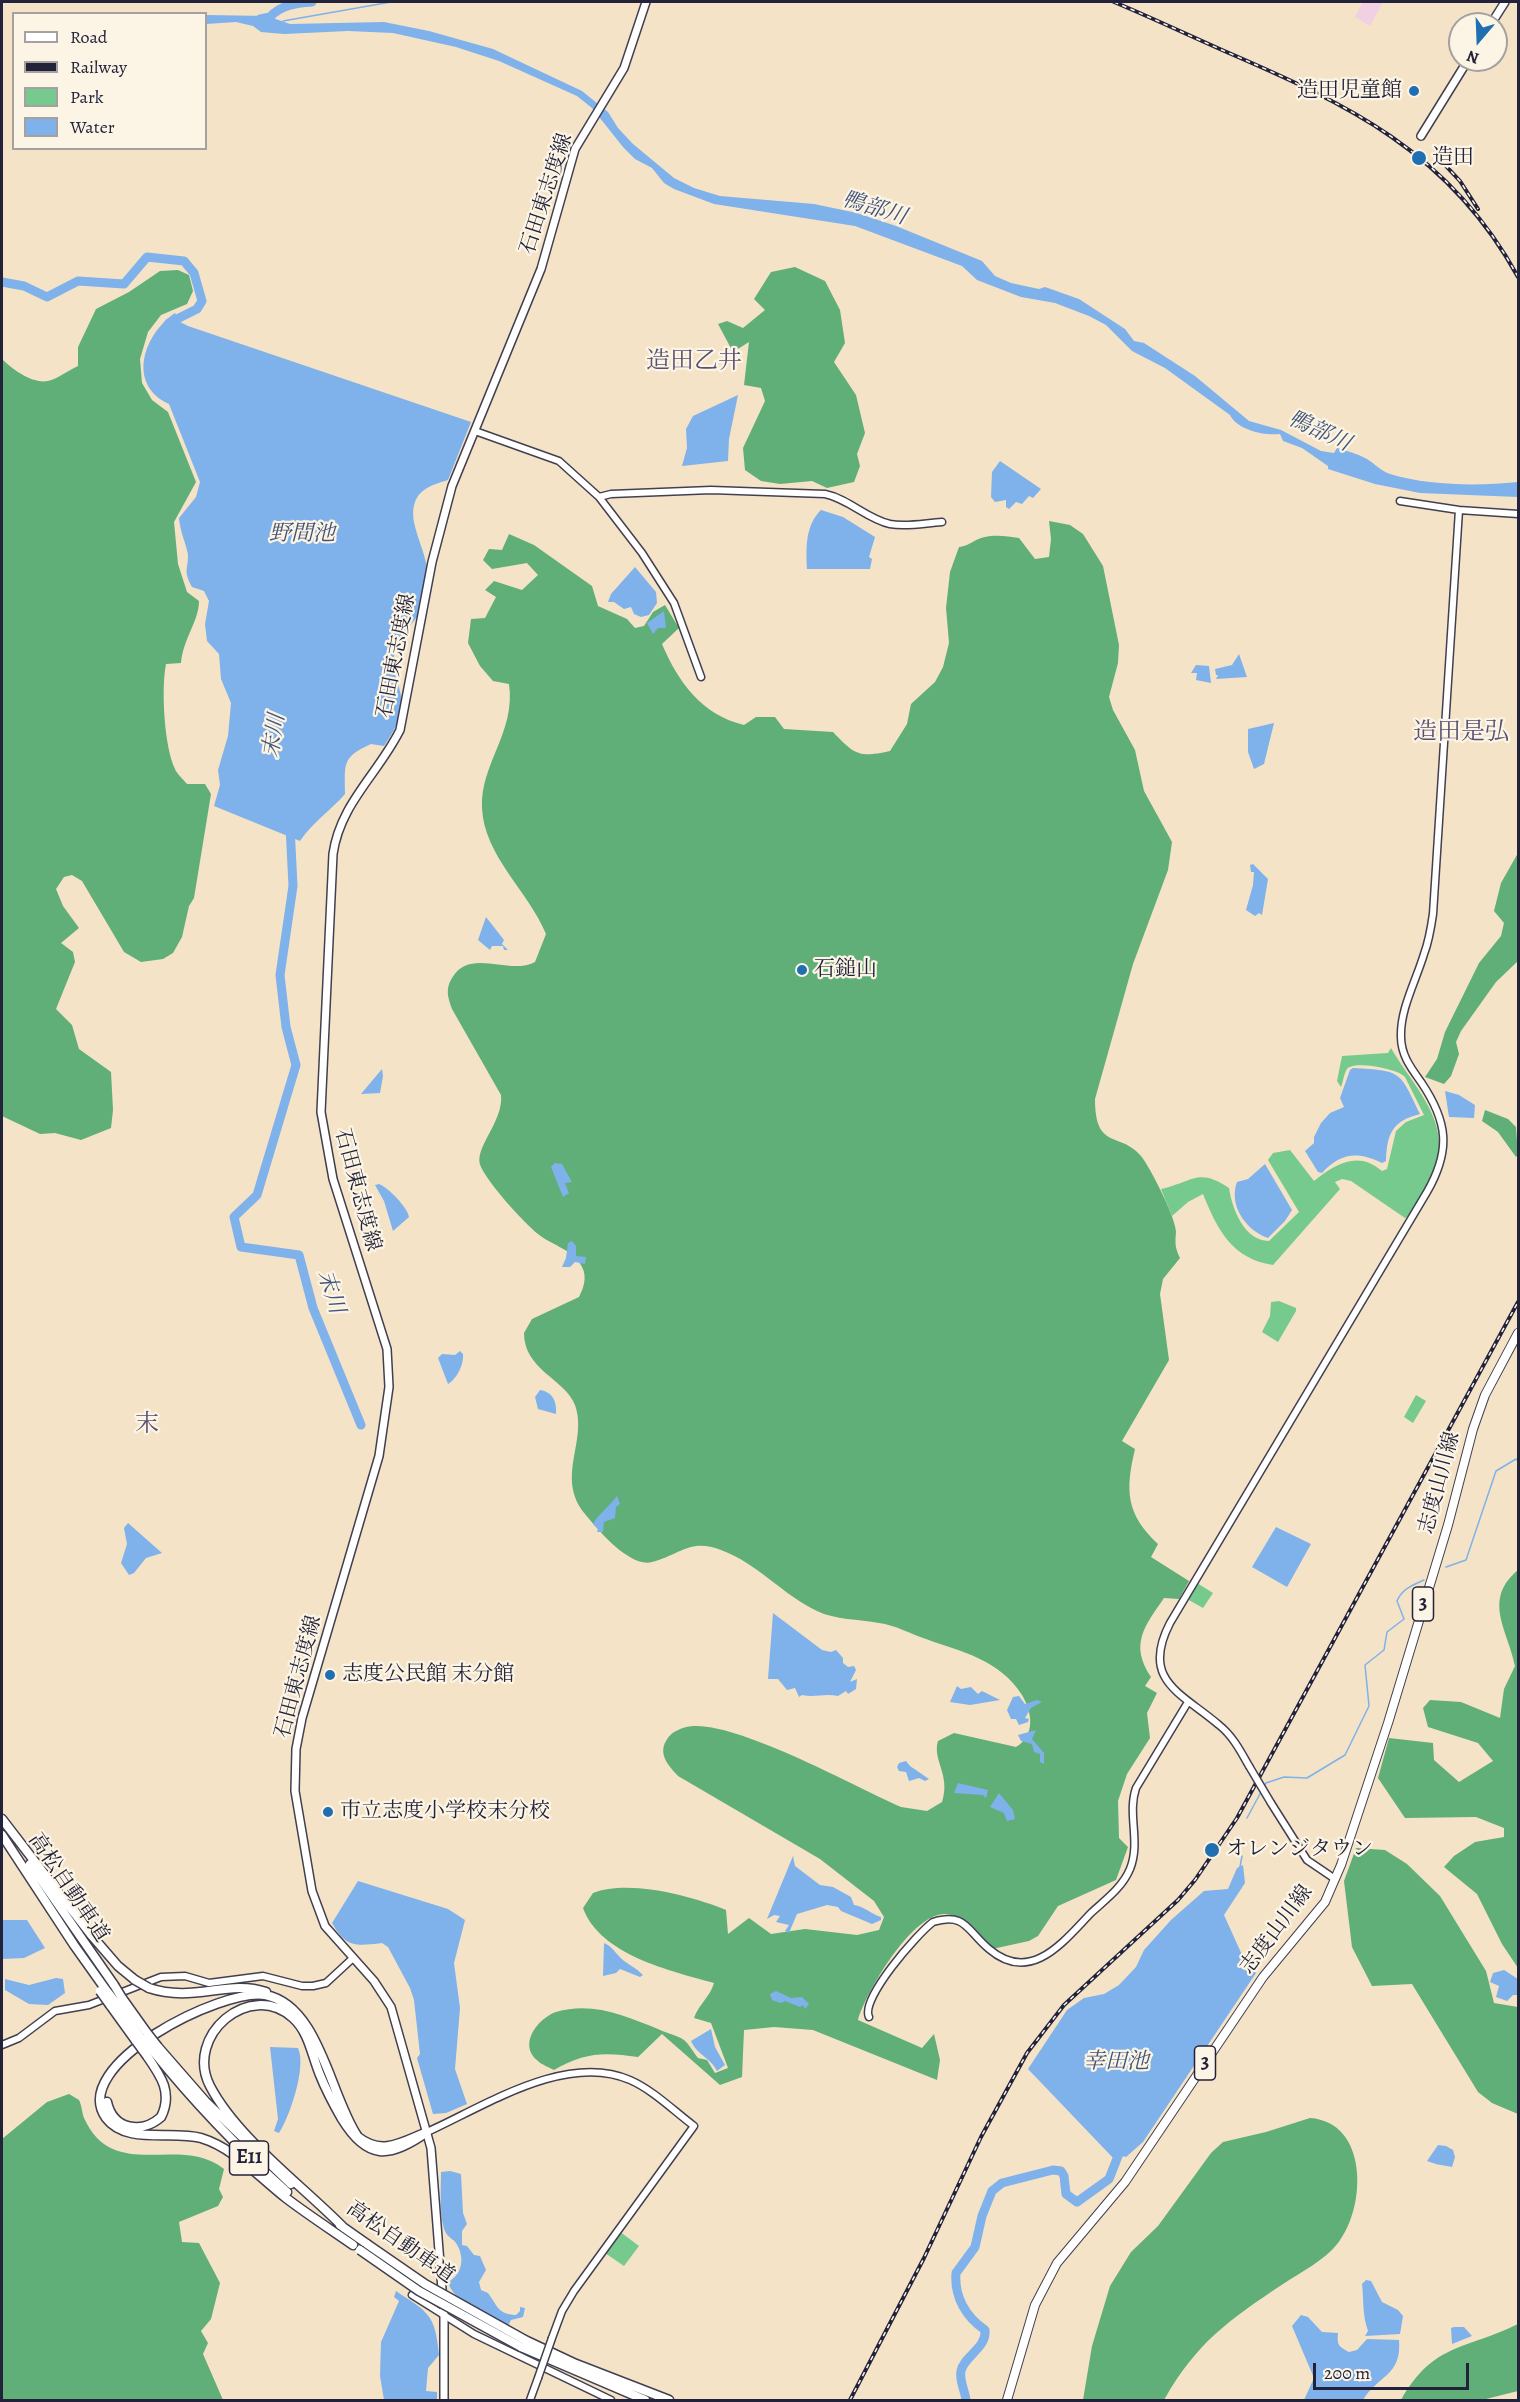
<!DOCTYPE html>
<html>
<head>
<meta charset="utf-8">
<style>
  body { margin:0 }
  #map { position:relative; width:1520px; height:2402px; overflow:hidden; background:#f4e3c7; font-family:Alegreya,serif }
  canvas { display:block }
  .frame { position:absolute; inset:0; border:3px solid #22223b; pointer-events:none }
  .legend { position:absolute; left:12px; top:12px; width:195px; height:138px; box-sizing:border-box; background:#fcf5e5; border:2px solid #a5a1a1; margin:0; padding:8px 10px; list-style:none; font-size:18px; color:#22223b }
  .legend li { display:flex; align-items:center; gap:12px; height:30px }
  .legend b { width:30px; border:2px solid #a5a1a1 }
  .north { position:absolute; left:1448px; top:12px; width:60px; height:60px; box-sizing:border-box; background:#fcf5e5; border:2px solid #a5a1a1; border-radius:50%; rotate:199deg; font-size:16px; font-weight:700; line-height:24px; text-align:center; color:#22223b }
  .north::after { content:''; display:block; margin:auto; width:21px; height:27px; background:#1f6fb2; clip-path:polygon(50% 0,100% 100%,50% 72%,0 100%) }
  .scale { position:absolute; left:1313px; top:2363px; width:156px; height:27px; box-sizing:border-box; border:3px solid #22223b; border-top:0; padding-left:8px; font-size:18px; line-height:21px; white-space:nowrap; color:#22223b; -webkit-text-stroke:4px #fcf5e5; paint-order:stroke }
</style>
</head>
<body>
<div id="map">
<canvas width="1520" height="2402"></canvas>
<div class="frame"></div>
<ul class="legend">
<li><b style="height:8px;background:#fff"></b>Road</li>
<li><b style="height:8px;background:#22223b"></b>Railway</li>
<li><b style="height:16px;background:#76ca8d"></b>Park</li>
<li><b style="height:16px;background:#7fb1eb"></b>Water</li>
</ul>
<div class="north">N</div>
<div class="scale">200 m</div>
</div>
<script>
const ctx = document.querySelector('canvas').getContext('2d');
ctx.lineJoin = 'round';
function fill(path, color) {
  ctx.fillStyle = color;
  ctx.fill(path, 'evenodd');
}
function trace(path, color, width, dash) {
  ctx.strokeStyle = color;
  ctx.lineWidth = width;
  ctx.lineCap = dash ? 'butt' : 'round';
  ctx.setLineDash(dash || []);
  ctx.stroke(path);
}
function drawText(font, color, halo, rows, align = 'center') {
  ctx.font = font + ' Alegreya,"Noto Serif JP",serif';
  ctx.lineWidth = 4.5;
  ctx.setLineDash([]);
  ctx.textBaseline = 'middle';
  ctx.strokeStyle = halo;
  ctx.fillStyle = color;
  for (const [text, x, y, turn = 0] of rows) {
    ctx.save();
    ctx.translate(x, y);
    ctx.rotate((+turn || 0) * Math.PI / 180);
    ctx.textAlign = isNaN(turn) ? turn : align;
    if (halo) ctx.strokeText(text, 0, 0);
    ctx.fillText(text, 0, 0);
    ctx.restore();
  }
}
fill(new Path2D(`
  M1363,2H1383L1370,26L1355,17Z`), '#f1d0e3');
fill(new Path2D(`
  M1391,1048C1412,1085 1451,1120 1436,1167C1431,1184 1418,1200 1409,1216L1405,1218L1351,1181L1342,1179L1335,1182L1340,1189L1273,1265C1232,1259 1217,1229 1203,1194L1188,1202L1172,1216L1161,1189C1193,1182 1198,1167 1229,1188C1232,1208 1244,1241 1269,1241L1299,1212L1268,1160L1273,1153L1290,1150L1314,1181C1335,1164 1358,1150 1382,1171L1387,1169L1396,1131L1406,1122L1424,1115L1405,1077C1399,1069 1353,1060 1347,1069C1344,1073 1343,1082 1341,1087L1337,1081L1342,1056L1388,1053Z
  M1279,1301L1296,1308V1311L1278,1342L1262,1332L1270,1316L1271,1302Z
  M1416,1395L1426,1401L1413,1423L1404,1417Z
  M1197,1583L1213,1593L1203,1608L1187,1599Z
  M619,2231L639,2246L624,2266L605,2253Z`), '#76ca8d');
fill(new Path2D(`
  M795,267L825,281L840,310L845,343L834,362L856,395L865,433L857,454L860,466L854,482L827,488L812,481L780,484L761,481L745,470L743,448L765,401L761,388L744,385L749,342L733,352L718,324L727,321L743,328L765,310L754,299L771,272Z
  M178,270L189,275L193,291L187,304L161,315L148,332L140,359L142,383L152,400L168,412L196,482L174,522L178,564L187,592L199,601C199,621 183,639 181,663L166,664C161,688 164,747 175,769C177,774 183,779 187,784H205L211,794L194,898L189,906L182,937L173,953L163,959L141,962L124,952L82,881L72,875L64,877L56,889L63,906L79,928L61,943L73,952L75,962L56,1009L72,1025L79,1049L111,1072L113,1110L111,1128L81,1140L55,1133L40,1134L2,1116V359C12,369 32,384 48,381C57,379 69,370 78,366V347L96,309L129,292L160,271Z
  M1049,521L1070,525L1083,534L1103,566L1119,645L1118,663L1109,697L1113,710L1135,750L1144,791L1172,842L1168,870L1133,964L1095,1099C1095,1151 1120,1131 1141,1156C1150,1167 1176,1218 1176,1232C1175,1243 1175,1248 1180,1258L1163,1279L1160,1294L1169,1360L1122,1441L1135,1449C1125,1491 1126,1514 1158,1544L1151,1557L1189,1581L1179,1599L1164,1598C1145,1626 1129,1644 1151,1677L1145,1686L1157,1693L1147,1713L1150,1738L1127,1774L1118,1801L1119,1838L1128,1847L1116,1880L1058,1906L1038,1936L1029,1941L992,1949C979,1934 967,1915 945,1914C912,1913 866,1992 858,2020L922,2048L934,2034L940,2060L937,2080L813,2030L774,2027L744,2030L742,2077L720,2085L662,2034L638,2057C605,2052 584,2052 554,2070C549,2067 542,2065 538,2061C517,2045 538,2018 556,2012C592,2001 626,2016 658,2029C666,2033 677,2035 684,2040C689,2044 694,2053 698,2058L707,2060L715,2073L728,2068L711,2023L694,2018C699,2004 710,1997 714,1983C671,1971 600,1955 583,1908L593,1893C629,1879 692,1896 726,1910L728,1934L749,1918L771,1934L805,1929L857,1935L879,1930L884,1917L874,1901L820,1859L678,1776C669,1766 658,1755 666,1741C671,1731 683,1727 693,1726C740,1723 854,1786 901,1807L927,1811L942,1802C951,1775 932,1760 938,1741L954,1733L1016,1747C1036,1735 1032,1712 1022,1695C999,1659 962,1652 926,1639C911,1634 895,1625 879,1623C859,1619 835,1620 817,1611C783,1595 757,1563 721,1550C690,1538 680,1555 652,1562C630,1568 598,1530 585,1514C555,1477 588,1442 575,1405C565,1379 524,1370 524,1333L532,1319L579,1297C585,1285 588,1274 579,1262C570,1249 550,1244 538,1234C523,1222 489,1184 481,1167C472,1149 504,1122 501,1095L452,1009C448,998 445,989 452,978C470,947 509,976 535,962L546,934C529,892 484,856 482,808C480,764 516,732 509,684L493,681L480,666L468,643L471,619L485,618L496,597L485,590L494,581L522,590L538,575L527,563L492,569L483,560L489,549L502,550L509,534L534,545L592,586L598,606L627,619L635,628L644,626L653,612L665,605L679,628L662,644C678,682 702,715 744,725L756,717H775L784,729L833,732C855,755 859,758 890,751L907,724L911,704L935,682L943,667L949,643L946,608L950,572L959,547C969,546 972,541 981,538C993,534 1007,536 1019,538L1035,559L1049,557L1051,539Z
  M1518,853V961L1496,982L1461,1031L1456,1042L1459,1054L1451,1076L1444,1084L1425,1077L1437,1059L1445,1032L1479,963L1501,936L1504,923L1494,911L1501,883Z
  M1485,1110L1508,1119L1516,1127L1518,1155L1516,1157L1498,1132L1482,1121Z
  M1518,1570V1968L1502,1944L1477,1894L1444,1867L1454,1856L1475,1842L1504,1837V1828L1476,1817L1405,1818L1378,1778L1389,1738L1433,1743L1434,1760L1459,1782L1493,1761L1478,1743L1428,1727L1423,1708L1430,1700L1461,1702L1500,1718L1504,1689L1515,1666C1508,1630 1482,1600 1518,1570Z
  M1356,1848L1385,1850L1407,1864L1440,1896L1486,1971L1494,2003L1518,2007V2114L1492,2103L1478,2092L1412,1984L1372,1986L1352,1947L1344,1881Z
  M69,2094L79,2100C82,2106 82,2113 84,2118C114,2184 180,2133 224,2169L219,2189L223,2197L218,2206L179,2222L182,2242L199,2243L220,2283L211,2319L201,2331L208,2343L203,2354L223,2400H2V2139L47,2102Z
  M1310,2118C1368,2122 1367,2206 1338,2243C1325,2260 1301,2272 1283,2284C1229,2320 1197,2342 1164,2400H1083L1092,2346L1110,2286L1131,2252L1158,2226L1211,2153L1223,2142L1266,2132Z
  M1518,2324V2391L1482,2400H1401C1434,2342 1466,2350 1518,2324Z`), '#60ae78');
fill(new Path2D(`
  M206,15L267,16L290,24L384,22L429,31L493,49L582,91L608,112L618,128L633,144L674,178L694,188L720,196L814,204L857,213L896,226L982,261L995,276L1011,283L1039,289L1045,287L1079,299L1125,329L1134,341L1144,343L1195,376L1249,421L1281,430L1321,451L1334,453L1337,448C1347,451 1358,454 1367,459C1375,464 1381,471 1390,474C1430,486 1478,486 1518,482V497L1420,493L1375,484L1328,469V466L1302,448L1283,441L1280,434C1265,436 1237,430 1230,415L1165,368L1132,351L1106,325L1089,316L1055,303L1021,297L977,280L962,266L855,226L714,204L674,189L664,183L652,168L635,159L623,147L592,108L577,96L499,61L456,47L393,33L348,31L284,34L261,32L253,26L236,22L206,24Z
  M175,313L180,322L188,326L471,422L448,480C435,484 420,488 415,502C407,523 427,550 427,572C427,584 423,607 417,617C409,628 398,636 395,651C390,675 401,683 402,704C402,718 392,734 384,746L371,744C341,757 345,765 345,794C331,810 312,823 300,841L214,806L220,785L218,770L228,736L231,703L221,679L219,654L207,641L205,624L209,601L204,591L192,587C183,570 188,571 188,555C187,546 180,532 179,518L196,497L200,482L169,404C126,384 144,334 175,313Z
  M738,395L729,439L728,461L682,466L687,448L686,429L693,416Z
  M1000,461L1041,489L1033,498L1029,496L1022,504L1016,502L1009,509L1006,507V500L995,502L991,497L992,472Z
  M821,510L843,517L875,537L869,557L872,559L870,569H807C806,548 805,526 821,510Z
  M635,567L656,592L657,603L649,615L641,617L634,614L631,607L624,609L614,602H608L611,594Z
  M664,611L666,628H658L653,634L647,623Z
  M1239,654L1247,677L1216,679L1218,675H1216L1215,669L1232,665Z
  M1196,665L1209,666L1211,683L1196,680L1197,673H1191Z
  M1274,723L1264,764L1254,769L1248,752V729Z
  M1253,864L1268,879L1262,915L1259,913L1255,916L1246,910L1253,885L1254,872H1251L1250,865Z
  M486,917L504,940L502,944L508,950H504L503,946H492L490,950L478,940Z
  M1353,1068C1402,1071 1399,1070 1420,1114C1392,1121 1387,1134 1386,1161L1382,1163C1358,1151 1340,1153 1322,1173L1318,1172L1305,1151L1314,1143V1137L1321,1123L1330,1113L1344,1107L1340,1098L1350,1070Z
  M382,1069L383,1076L380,1093L361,1094Z
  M1445,1091L1459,1095L1475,1105L1474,1118L1449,1117Z
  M555,1163L562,1164L572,1182L565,1183L569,1193L563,1197L551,1167Z
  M1265,1164L1292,1210L1285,1221L1268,1238C1247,1231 1228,1206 1237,1182L1248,1179Z
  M379,1184C388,1187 408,1208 409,1217L393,1231L384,1201L375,1185Z
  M572,1241L576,1246V1256L586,1257L585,1264L575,1262L570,1267H562L566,1258L568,1243Z
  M460,1351L463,1354C464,1364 457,1379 448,1384L438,1358L442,1354L455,1355Z
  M540,1390C553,1392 557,1402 556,1414L538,1409L535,1397Z
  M617,1496L620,1504L616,1507L615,1518L604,1522L603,1532H597L598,1529L593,1524C598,1514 609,1507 617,1496Z
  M128,1523L162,1553L146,1558L134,1573L129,1575L121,1563L127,1544L124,1528Z
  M1276,1527L1311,1544L1287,1587L1252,1567Z
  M773,1613L822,1650L831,1652L836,1650L843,1658V1663L848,1667L854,1666L856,1670L850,1682L857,1679L856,1689L848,1694L846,1691L838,1696C825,1693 814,1698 802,1695L799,1697L795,1688L787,1690L778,1679H768Z
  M957,1686L961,1689L971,1687L978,1694L982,1691L1000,1700L970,1705L950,1702Z
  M1019,1696L1025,1704L1037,1700L1042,1702L1031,1708L1025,1718L1029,1719L1028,1722L1019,1725L1016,1719H1011L1007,1710L1013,1697Z
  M1036,1730L1032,1739L1044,1753V1764L1040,1762V1754L1034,1752L1032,1744L1021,1741L1018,1735Z
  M906,1761L910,1766L929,1779L925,1781L919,1778L909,1781L906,1772L899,1771L897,1767L899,1763Z
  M958,1783L988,1790L986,1798L983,1795L954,1793Z
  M999,1793L1013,1810L1015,1819L1007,1821L1004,1813L990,1807Z
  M793,1856L795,1866L820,1885L833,1887L851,1897L854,1905C864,1906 871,1914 881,1917V1920L872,1924L841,1911L838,1907L827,1905L797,1914L789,1933L785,1931L789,1925L776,1922L780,1916L774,1915L767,1919Z
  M1243,1865L1245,1883L1224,1915L1243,1957L1256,1973L1143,2142L1126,2157L1122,2156L1116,2161L1028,2069L1067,2010L1084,1998L1104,1994L1119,1985L1136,1967L1144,1950L1171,1920L1204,1891L1228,1889L1237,1868Z
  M358,1881L448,1909L465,1920L454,1963L460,2008L455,2069L467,2104L446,2113L433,2114L417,2058L420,2054L414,2000L410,1988L388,1947L382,1943C356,1946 346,1948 332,1923Z
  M2,1920H27L45,1948L24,1958L2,1959Z
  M604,1943C614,1947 618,1958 627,1963C633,1967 637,1969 643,1975L640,1977L620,1969L616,1973L603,1976Z
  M1504,1970L1518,1979V1995H1513L1507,2001L1496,1997L1499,1986L1490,1982L1493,1973Z
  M56,1978L63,1979L65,1993L48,2005L29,2004L5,1990V1979L29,1985Z
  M776,1991L791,1998L802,1997L809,2004L805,2009L803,2005L800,2007L785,2001L781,2003L772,2000L770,1994Z
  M711,2029L715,2047L725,2065L717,2071C710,2057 697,2055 691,2041Z
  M270,2047L298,2048C307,2067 289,2118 279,2133L274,2131L278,2119Z
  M1438,2145L1446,2146L1453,2150L1455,2157L1452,2167C1442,2165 1437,2165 1427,2161Z
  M450,2171L461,2174L463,2213L467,2224L462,2231V2245L467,2246L474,2255L480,2256L486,2270L479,2282L481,2290L488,2293C498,2306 497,2314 516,2315L520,2311V2307L525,2308L523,2317L511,2320L508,2326C489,2315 454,2304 448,2282C463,2274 465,2257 456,2243C453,2239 448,2237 446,2233C439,2221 441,2187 441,2172Z
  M1366,2280L1371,2281L1382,2302L1398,2310L1403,2316L1400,2334L1365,2336L1368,2331C1362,2314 1364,2301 1362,2284Z
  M396,2291C429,2313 435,2314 439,2355L428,2368L426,2391L437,2392V2400H384L380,2376L381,2342L399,2301L394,2297Z
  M1301,2315L1308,2317L1322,2332L1338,2333C1337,2345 1338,2346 1349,2352L1357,2350L1367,2339L1399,2340C1402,2376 1378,2375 1363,2400H1304L1314,2378L1292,2326Z
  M1454,2327H1464L1472,2336L1452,2344L1451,2328Z`), '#7fb1eb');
trace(new Path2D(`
  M283,21L391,2
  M1446,1567L1466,1560L1496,1471L1516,1459L1518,1461
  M1263,1788L1266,1783L1284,1777L1307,1778L1345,1755L1369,1706L1365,1665L1384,1650L1387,1632L1404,1619L1397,1601C1402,1589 1413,1585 1424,1580
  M1247,1818L1261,1792
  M1240,1867L1242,1856`), '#7fb1eb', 1.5);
trace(new Path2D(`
  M260,19L270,17C281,5 296,3 312,2
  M2,282L24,286L47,297L78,281L124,284L147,257L184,261L194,273L202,301L197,309L169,323
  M290,826L293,886L280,975L286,1027L296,1065L257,1195L234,1217L241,1247L299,1255L313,1308L361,1425
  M966,2400C965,2391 959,2380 961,2371C964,2356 987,2348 985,2330C966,2317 954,2297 956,2273L975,2247L982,2216L992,2191L1002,2183L1053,2170L1061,2171L1064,2176L1066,2194L1077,2202L1109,2179L1120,2151`), '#7fb1eb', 9);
const tertiary = new Path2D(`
  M475,431L559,461L599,497L642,553L674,603L701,677
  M599,497L611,494L711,490L825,494C849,499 867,519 890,524C907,527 925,523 942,522
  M1400,501L1459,510L1518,514
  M1249,1766C1241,1752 1233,1736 1219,1725C1182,1693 1140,1681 1170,1623L1427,1192C1451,1150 1448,1122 1421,1082C1411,1068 1401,1055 1401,1037C1400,1009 1416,981 1424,954C1429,941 1431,928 1433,914L1459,510
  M1271,1803L1307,1860L1335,1879
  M869,2017C860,1999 917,1934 933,1922C966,1912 967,1931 989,1949C1031,1985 1064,1941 1091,1913C1105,1900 1122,1888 1130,1869C1141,1842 1127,1814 1136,1788L1188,1702
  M2,2045L19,2038L55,2011L89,2005L161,1977L185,1976L209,1983L263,1976L302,1986H313L326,1983L352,1959
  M427,2132C485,2106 566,2052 630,2080C653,2090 674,2111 694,2126L574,2291L562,2311L552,2338
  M412,2295L474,2334L611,2400
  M530,2400L538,2378`);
const secondary = new Path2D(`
  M1491,24L1505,2
  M1421,136L1468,60
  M444,2400V2315L431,2148L391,2007L374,1981L325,1926L312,1891L295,1791L296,1749L302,1718L379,1456L389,1387L387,1349L333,1179L321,1112L333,854C340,804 378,774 400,730L432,562L452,486L541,269L575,149L624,68L646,2`);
const primary = new Path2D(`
  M1007,2400L1035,2305L1057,2263L1125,2182L1263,1977L1325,1902L1341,1865L1388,1723L1448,1525L1473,1429L1485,1395L1518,1333`);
const motorway = new Path2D(`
  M2,1819L92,1936L118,1966L135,1980
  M2,1835L74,1945L106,1990
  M30,1864L114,1985
  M149,1988C194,2003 228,1979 266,1992
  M122,1998L147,2033
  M116,2003L140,2037
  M110,2005L136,2041
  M158,2047L206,2102L291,2184
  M153,2051C194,2102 238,2148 287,2192
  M107,2102C113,2130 142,2134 161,2117C173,2093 161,2076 147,2056
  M340,2225L367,2244
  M344,2228C303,2186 237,2138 210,2086C184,2036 250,1979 293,2018C309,2032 312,2056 320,2075C326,2090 334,2105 342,2119C367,2160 389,2159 427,2132C402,2142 382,2156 358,2137C330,2097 320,2005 265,1995C222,1988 68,2065 106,2118C126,2145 172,2130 201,2138C234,2148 259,2177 286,2198C307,2214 330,2229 353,2245
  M525,2340L576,2364L669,2400
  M521,2347L645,2400`);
trace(tertiary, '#423f50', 9);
trace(secondary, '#423f50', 10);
trace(primary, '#423f50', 10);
trace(motorway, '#423f50', 11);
trace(tertiary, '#fff', 6);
trace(secondary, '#fff', 7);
trace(primary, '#fff', 8);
trace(motorway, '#fff', 8);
const rail = new Path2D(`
  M1114,2C1150,17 1186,34 1222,50C1347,104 1449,151 1518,277
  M1445,165L1460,181L1478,209
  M850,2400L924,2258L981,2137L1027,2053L1064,2005L1178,1900L1195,1880L1237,1818L1518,1302`);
trace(rail, '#22223b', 4);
trace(rail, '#fcf5e5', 1.5, [4.5]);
const tertiaryBridge = new Path2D(`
  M1249,1766L1271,1803
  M538,2378L552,2338`);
const motorwayBridge = new Path2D(`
  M135,1980L149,1988
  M114,1985L122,1998
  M106,1990L116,2003
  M100,1991L110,2005
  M147,2033L158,2047
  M140,2037L153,2051
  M136,2041L147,2056
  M367,2244L425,2284L525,2340
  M360,2250L419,2291L521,2347`);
trace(tertiaryBridge, '#423f50', 9, []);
trace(motorwayBridge, '#423f50', 11, []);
trace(tertiaryBridge, '#fff', 6);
trace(motorwayBridge, '#fff', 8);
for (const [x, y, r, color] of [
  [1414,91,6,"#1f6fb2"],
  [1419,158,8,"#1f6fb2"],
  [802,970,6,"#1f6fb2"],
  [330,1675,6,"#1f6fb2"],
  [328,1812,6,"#1f6fb2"],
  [1212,1850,8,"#1f6fb2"]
]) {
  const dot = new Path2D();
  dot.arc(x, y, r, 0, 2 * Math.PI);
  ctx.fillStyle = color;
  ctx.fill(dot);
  trace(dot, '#fcf5e5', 2);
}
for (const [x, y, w] of [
  [1423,1604,21],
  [1205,2063,21],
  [249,2158,39]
]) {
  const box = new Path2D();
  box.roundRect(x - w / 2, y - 17, w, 34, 4.5);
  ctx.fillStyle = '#fcf5e5';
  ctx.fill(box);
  trace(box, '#22223b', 1.5);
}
drawText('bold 20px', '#22223b', null, [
  ["3",1423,1604],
  ["3",1205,2063],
  ["E11",249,2158]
]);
drawText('21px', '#22223b', '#fcf5e5', [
  ["造田児童館",1402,91,"right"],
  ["造田",1432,158],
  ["石鎚山",814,970],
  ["志度公民館 末分館",342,1675],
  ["市立志度小学校末分校",340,1812],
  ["オレンジタウン",1226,1850]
], 'left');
drawText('21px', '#22223b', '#fcf5e5', [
  ["石田東志度線",547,194,-72],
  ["石田東志度線",397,656,-79],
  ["石田東志度線",357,1190,75],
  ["志度山川線",1440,1483,-75],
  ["石田東志度線",299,1677,-75],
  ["高松自動車道",68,1888,56],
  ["志度山川線",1277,1930,-53],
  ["高松自動車道",400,2243,35]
]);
drawText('italic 22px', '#435479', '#fcf5e5', [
  ["鴨部川",874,209,17],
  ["鴨部川",1319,432,25],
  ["野間池",302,535],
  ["末川",275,736,-81],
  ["末川",330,1292,72],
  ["幸田池",1116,2063]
]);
drawText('24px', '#595072', '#fcf5e5', [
  ["造田乙井",694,362],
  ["造田是弘",1461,733],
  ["末",147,1425]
]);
</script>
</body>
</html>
